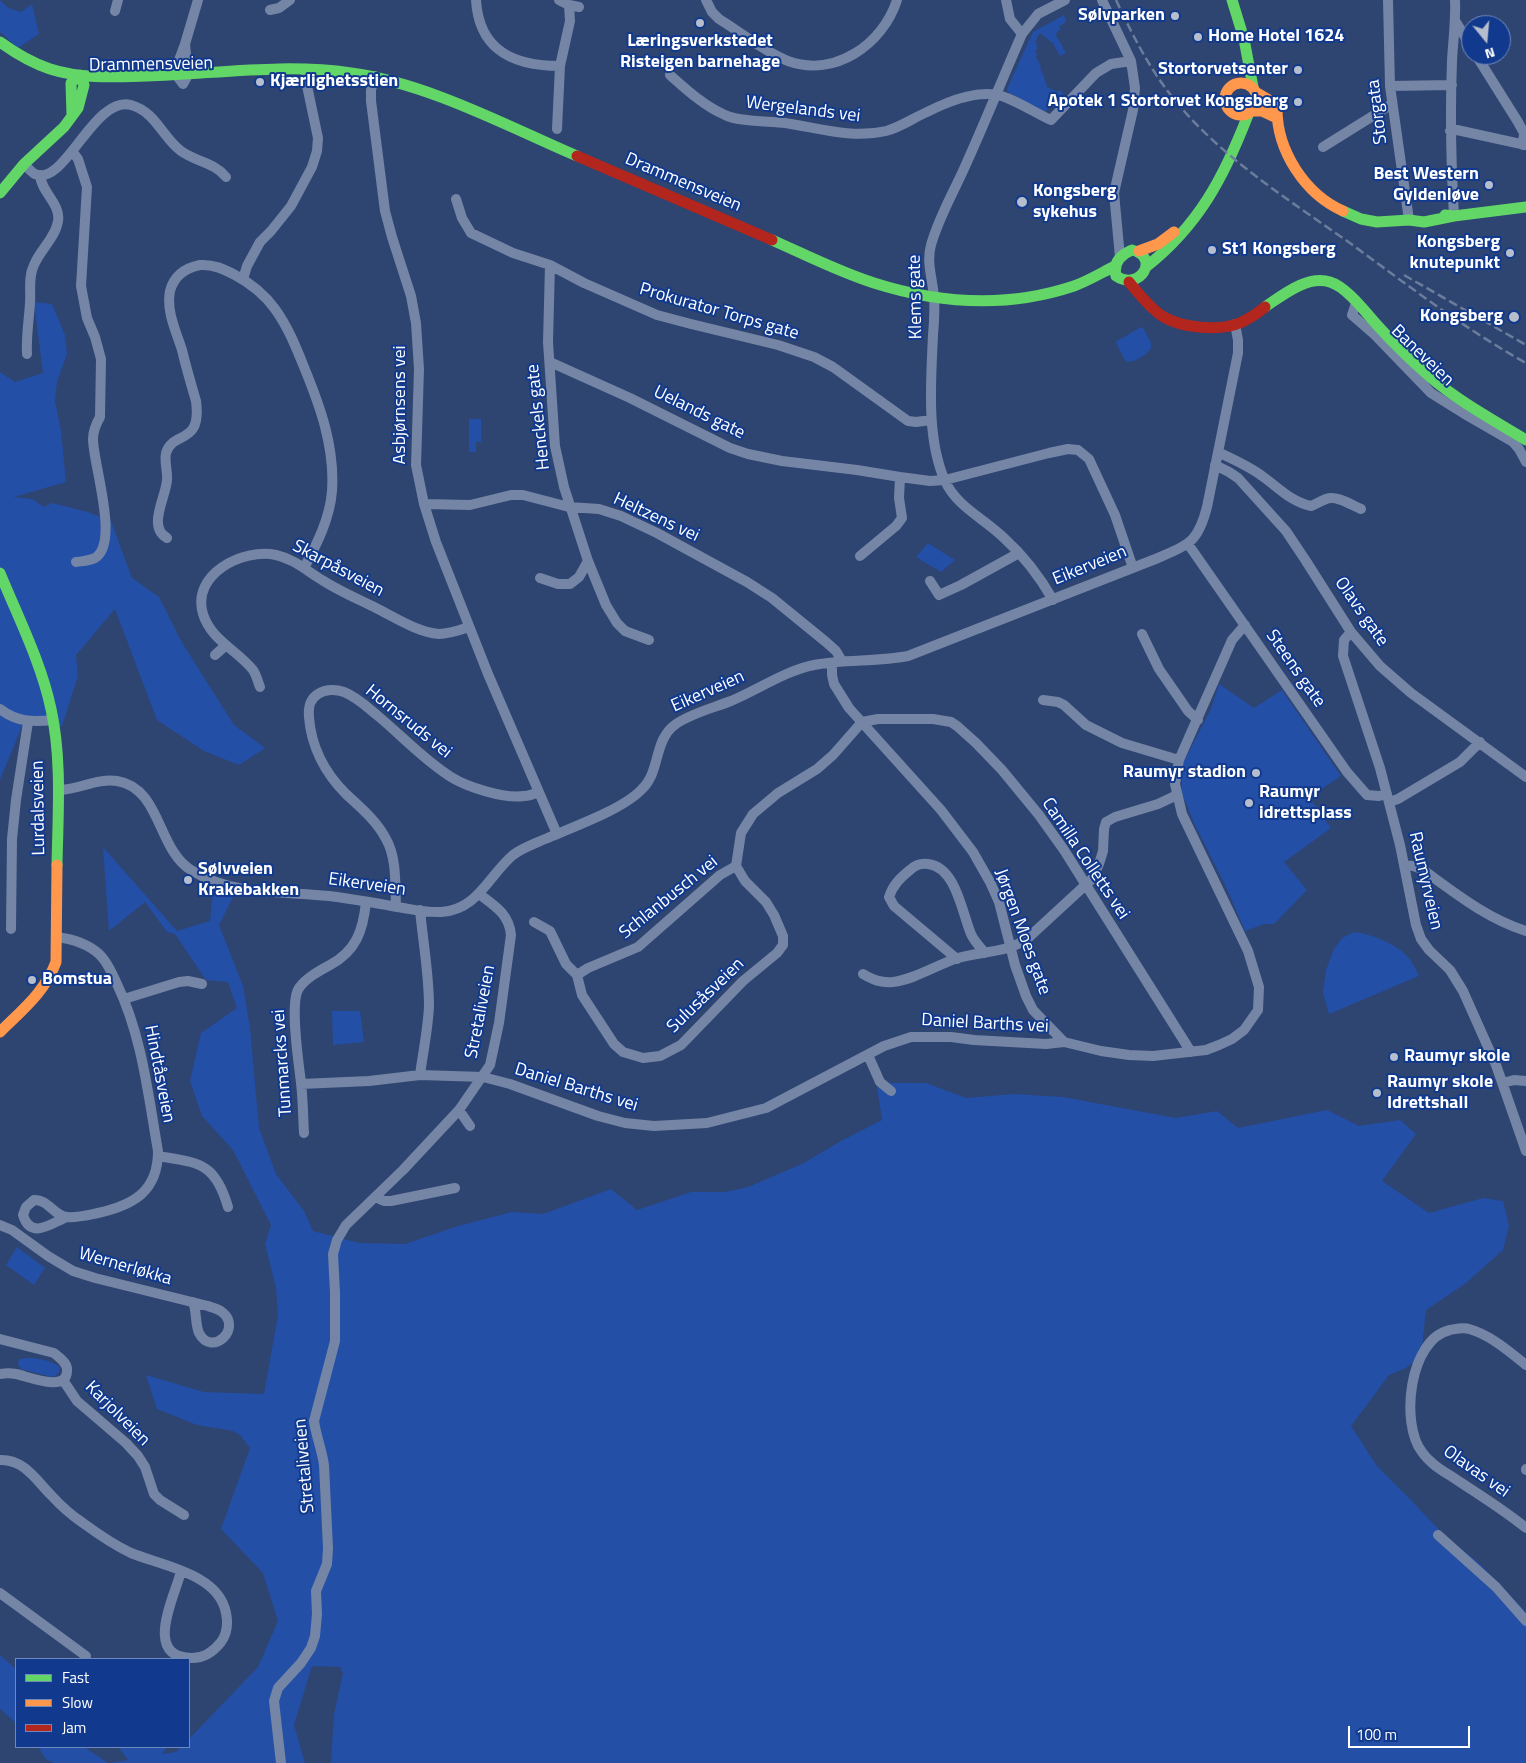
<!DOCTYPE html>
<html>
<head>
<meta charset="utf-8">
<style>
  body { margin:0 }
  #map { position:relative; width:1526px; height:1763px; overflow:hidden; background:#2e4471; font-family:"Titillium Web",sans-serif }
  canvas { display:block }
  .legend { position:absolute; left:15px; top:1658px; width:175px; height:90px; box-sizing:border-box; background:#113a8e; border:1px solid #7089bb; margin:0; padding:6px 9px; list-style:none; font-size:15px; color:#fff }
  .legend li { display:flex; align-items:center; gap:10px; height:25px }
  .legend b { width:25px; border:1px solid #7089bb }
  .north { position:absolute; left:1461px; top:15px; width:50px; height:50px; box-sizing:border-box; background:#113a8e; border:1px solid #7089bb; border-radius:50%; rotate:163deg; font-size:14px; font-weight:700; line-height:20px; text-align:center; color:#fff }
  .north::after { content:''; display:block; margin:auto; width:18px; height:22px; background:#b6becd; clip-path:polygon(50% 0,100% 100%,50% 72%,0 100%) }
  .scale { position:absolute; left:1348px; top:1726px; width:122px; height:22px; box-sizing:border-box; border:2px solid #fff; border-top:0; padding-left:6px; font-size:15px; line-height:18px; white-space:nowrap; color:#fff; -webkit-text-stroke:4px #113a8e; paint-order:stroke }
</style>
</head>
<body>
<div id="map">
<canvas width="1526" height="1763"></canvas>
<ul class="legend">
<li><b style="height:6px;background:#63d668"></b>Fast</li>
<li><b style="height:6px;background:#ff974d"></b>Slow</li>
<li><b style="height:6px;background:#b3261e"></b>Jam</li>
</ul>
<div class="north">N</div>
<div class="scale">100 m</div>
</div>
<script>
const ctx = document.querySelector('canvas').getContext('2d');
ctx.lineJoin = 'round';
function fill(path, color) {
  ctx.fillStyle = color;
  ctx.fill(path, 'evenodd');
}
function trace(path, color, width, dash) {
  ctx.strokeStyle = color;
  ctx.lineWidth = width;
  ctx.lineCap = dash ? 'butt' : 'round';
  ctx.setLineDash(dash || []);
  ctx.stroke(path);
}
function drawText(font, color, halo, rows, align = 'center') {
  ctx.font = font + ' "Titillium Web",sans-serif';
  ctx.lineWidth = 4;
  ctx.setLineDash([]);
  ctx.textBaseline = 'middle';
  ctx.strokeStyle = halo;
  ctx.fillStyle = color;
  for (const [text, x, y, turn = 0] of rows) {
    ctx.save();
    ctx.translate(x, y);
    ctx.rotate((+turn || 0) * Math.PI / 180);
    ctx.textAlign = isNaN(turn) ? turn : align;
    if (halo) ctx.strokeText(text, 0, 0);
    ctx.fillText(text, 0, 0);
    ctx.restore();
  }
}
fill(new Path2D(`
  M0,0L8,8L21,12L32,4L39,34L18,48L0,32Z
  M1064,15L1066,20L1064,24L1059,26L1061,29L1057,32L1056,35L1066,53L1060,56L1052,42H1051L1040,33C1036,38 1035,42 1038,49L1035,50L1037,55L1036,57L1041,66L1040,68L1044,77L1047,87L1057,92L1061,90L1063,93L1045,112L1008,92L1007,89L1033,32Z
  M34,302L52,304L65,335L67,354L57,382L55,401L61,431L66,482L14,497L32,499L44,507L52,503L88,512L111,521L132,578L159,597L181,641L234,725L265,748L239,765L204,751L157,720L115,609L76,655L78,676L62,726H22L0,780V372L15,382L43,373Z
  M1141,327L1143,328L1151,343V348C1147,355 1136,361 1128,362L1125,360L1116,343L1117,341Z
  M469,419H481V442H476V452H469Z
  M928,543L955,560L941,572L916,557Z
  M1219,684L1254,708L1282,690L1341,776L1309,797L1331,828L1284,862L1307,890L1274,924H1264L1245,931L1226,887L1194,823L1182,793V765L1211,709Z
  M103,847L177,931L210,921L213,891L233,897L219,925L243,986L250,1028L259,1128L276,1174L304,1211L313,1231L359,1243L405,1244L458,1226L512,1212L543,1214L611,1189L637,1210L691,1192H725L748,1187L804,1163L839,1142L882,1120L877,1087L889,1083H926L966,1098L1014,1094L1063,1097L1176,1118L1217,1111L1238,1128L1327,1110L1359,1126L1400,1120L1416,1134L1382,1181L1429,1213L1483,1198L1503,1201L1509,1226L1503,1250L1466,1283L1426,1310L1421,1356L1406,1368L1389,1375L1351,1426L1377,1466L1411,1500L1444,1535L1480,1564L1526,1612V1763H331L334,1714L343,1673L340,1667L312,1666L294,1725L305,1763H110L128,1760L118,1747H167L162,1754L176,1752L181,1747H189V1739L258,1667L278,1621L263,1573L221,1529L250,1448L240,1435L233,1431L197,1425L157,1409L146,1375L204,1392L264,1394L278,1315L276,1288L265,1244L271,1225L233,1150L202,1116L190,1081L201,1033L237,1008L228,982L206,980L175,934L167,932L145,902L109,931Z
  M1354,932C1372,934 1397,944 1409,958C1413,963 1416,970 1419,976L1329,1014L1323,993L1326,970L1334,949L1342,938Z
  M332,1011H360L364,1042L333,1045Z
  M17,1247L45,1268L34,1285L6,1265Z
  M27,1358C38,1358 50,1360 60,1367C60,1373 58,1375 52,1377L21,1369L18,1364L19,1359Z
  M0,1655L16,1669V1723L0,1709Z
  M38,1747H84L108,1763H54L46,1759Z`), '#244fa6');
trace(new Path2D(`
  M476,0C479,51 514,66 560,66
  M706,0L712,12L719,19C742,33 763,51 788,61C835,78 883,44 897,0
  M1006,0L1010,19L1022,34C1003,77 986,120 967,162C955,190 939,216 931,245C926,263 933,280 934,298C935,310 934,323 933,335C931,381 926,438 945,481C957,507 985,519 1004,538C1024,556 1040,577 1053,600
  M1102,0L1131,61L1135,88L1133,110L1114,193L1120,257
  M1388,0L1390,86L1409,220
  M569,5L579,7
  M270,10L279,8L290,0
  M115,11L118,0
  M1456,22L1471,47
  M1022,34L1038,14L1065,0
  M185,44L188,75L183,84L177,76L179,60L185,44L198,0
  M1476,55L1518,122L1524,133L1523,145
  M670,75C687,90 704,106 725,115C739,122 769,121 785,123C819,128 851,139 886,131C901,127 913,118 927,112C949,101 982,87 1007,98C1022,104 1036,113 1051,120L1096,73L1111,64L1131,61
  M375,76L371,90V101L385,211L392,237L411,296L416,323L419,369L416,465L424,504L436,542L488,674L557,834
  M1390,86L1452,85
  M557,129L560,66L570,21L569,5L559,0
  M1450,131L1457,130L1526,145
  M1323,147L1392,104
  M72,151L78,159L87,187L81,286L87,318L95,337L101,359L100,417C96,424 93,431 93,439C93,464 120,543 95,558C89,561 82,561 76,562
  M24,164C27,167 31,172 35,174C64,188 94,95 131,105C156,112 162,137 181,151C196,162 214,162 226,177
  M456,199L462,218L471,233L513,253L550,265L584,283L657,315L691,324L778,345L814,357L833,367L908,421L916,422L931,420
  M1454,216C1451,164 1450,113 1452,61C1453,41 1456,21 1455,0
  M550,265L548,342L555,446L564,487L588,561L606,605L617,623L625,631L649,640
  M243,279L247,266L260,242L271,231L291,206L312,167L317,151L318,138L306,81V70
  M1356,303L1352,315L1375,335L1431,393L1468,416L1513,442L1519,449L1526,462
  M27,354C26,336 29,320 30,303C31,290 28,277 34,265C40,250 56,237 58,221C61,204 41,192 40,175
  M550,362L630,398L730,448L748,454L782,461L857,470L900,477L930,481L945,480L1049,453L1068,449L1078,450L1089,459L1115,515L1133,568
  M1218,452C1232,459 1249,466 1262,476C1278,487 1291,502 1311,506C1316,504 1321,501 1326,499C1337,495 1351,505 1361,509
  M1215,465L1229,472L1238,478L1286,531L1306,561L1351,632L1380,666L1411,693L1526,777
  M424,504L470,505L511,495H523L569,507L599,509L621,516L657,533L747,582L772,598L826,642L836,651L842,661
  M167,538C147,527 166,497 167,480C168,472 164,462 166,453C173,430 202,446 196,401C191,384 186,367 182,350C176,331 166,311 170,291C174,276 185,268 200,265C213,264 224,269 235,275C250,283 265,295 275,309C288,327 296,347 304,367C320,406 335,447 332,491C330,518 317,544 304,568
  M1188,544L1347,772L1367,795L1379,796L1387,794
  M860,556L896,526L902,518L899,498L900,477
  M540,578L558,584H570L579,577L588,561
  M930,581L939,595L961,585L1019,553
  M1351,632L1344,640L1343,656L1380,768L1400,845L1416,925L1421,939L1429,950L1450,970L1463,991L1496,1065L1526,1151
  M1142,634L1159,669L1188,711L1198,720
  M215,655L225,646
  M832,663V675L834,684L849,708L941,810L973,852L990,882L999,902L1015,965L1026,996L1033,1010L1064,1042L1101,1051L1129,1055L1153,1056L1206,1050L1219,1045L1232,1039L1244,1030L1258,1010L1259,987L1248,951L1182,814L1175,784L1179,760L1232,640L1245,625
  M260,687C258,682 256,674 253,670C237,650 211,640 203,614C191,574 243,548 276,555C294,559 307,571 322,580C339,591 358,599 376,608C396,618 417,632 439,634C449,634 460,630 469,627
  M1043,700L1058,702L1064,705L1086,725L1122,743L1179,760
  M0,709C17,722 32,722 53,720
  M58,790C78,790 97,778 117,781C161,788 157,849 191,870C236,898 288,890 337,897C357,900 377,903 397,907C411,909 426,913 441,912C478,910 489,875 513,855C522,848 534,844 545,839C571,828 624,809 642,789C661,771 653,740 676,724C692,713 713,708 731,701C757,690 787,670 814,665C845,659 877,662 908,656L1158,558C1190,544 1198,542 1207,507L1238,353V340L1235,324
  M1389,802L1398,799L1460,762L1480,742
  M1405,865L1413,866L1422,869C1455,893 1486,918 1526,931
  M736,866L741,833L753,814L778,793L817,769L833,755L862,722L878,719H933L951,722L957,726L976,743L1002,770L1039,815L1064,850L1191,1052
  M396,906C395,885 397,858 386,839C377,821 360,807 346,794C325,773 311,746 309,717C308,706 310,699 318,694C325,689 336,689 344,692C357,697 367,707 378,716C402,736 424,760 451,777C467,787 504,799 524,796C528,796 534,794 538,792
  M420,910C423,942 429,974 429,1006C428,1029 423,1052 420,1075
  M534,922L550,931L566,964L577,975L582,995L614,1044L623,1052L643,1058L660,1056L681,1045L743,981L777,953L783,945V936L774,915L766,902L745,881L736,866
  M11,929L12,839L16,800L28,722
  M57,937C72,939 88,944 99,954C108,962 112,974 117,984C142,1036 148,1094 158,1151C158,1191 134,1205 98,1213C88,1215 77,1218 67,1217C54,1216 48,1199 34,1200L26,1207L23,1215C31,1241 53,1222 67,1217
  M957,959L894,906L889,897C893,885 900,878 910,870C915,865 921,863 928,864C956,867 962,913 971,934C974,941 980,947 985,953
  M863,974C873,980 881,983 893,982C916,979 936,965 958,958C982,951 1008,953 1028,938L1092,879L1099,864L1103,851L1104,829L1106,822L1115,817L1158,804L1177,795
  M577,975L588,968L638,947L720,875L736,866
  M124,999L179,982L188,981L202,984
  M868,1055L880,1082L891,1091
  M1503,1083L1514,1080L1526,1081
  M301,1084L369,1081L420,1075L483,1077L510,1084L598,1116L625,1123L654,1126L707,1123L766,1108L884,1046L911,1037H951L974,1040L1046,1044L1064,1042
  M459,1110L470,1126
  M304,1133C303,1116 303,1099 301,1083C299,1064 289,1002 299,988C306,978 319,971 330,965C356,951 363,931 366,902
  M158,1156C199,1163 215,1162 228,1207
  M375,1197L384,1201H391L455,1188
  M0,1225L12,1230L48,1256L73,1271L95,1278L208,1306C213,1308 218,1309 222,1312C243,1328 212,1358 199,1333C195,1324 197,1312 193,1302
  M0,1339L54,1353C60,1358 68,1363 67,1371C67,1393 27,1376 16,1374C11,1373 5,1373 0,1374
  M1526,1365C1510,1352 1489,1334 1469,1329C1463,1327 1456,1329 1450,1330C1409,1339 1400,1424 1422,1452C1431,1465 1445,1472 1457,1480C1481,1496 1504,1510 1526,1528
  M63,1380L77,1401L126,1443L138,1456L145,1467L154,1494L160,1500L184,1515
  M0,1460C24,1459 36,1480 51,1495C61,1506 71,1515 83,1523C98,1534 114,1545 131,1553C163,1566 219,1574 226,1613C228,1623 227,1634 221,1642C214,1651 204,1658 192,1658C142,1657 175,1597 181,1571
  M1526,1469V1470
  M1438,1535L1496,1587L1526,1621
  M0,1593L86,1656
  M281,1763L274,1701L278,1688L301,1663L311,1648L315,1636L317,1614L316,1591L327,1564L328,1548L324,1465C322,1450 316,1436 314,1421L335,1341V1293L333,1254L337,1240L346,1225L403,1170L459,1110L490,1065L499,1023L511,935C509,914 495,906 479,894`), '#7585a5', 10);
trace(new Path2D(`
  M1232,0L1244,39L1253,87
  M0,42C15,53 32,63 50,69C81,79 115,77 147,76C214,74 284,63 351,73C427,83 507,126 577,156
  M0,193L24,164L64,127L78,108L84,85L80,75L71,83L72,115
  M1343,211L1361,219L1377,222L1409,220L1424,222L1454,216
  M1445,215L1454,216L1526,207
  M772,240C806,255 839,272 874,283C940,304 1008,308 1074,286C1088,281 1101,273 1115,266
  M1132,250C1161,257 1140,292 1116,276C1113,263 1120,255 1132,250Z
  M1146,267C1199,225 1224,177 1248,115
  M1265,307C1283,295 1307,275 1330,282C1347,287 1366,313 1378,326C1394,344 1412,361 1430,377C1460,402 1493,420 1526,440
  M0,573C18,617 41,662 51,709C62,759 58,813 57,865`), '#63d668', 11);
trace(new Path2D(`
  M1225 99a16 16 0 1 1 32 0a16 16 0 1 1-32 0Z
  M1257,93L1269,100L1277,109C1277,151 1305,194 1343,211
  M1253,111H1262L1277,118
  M1139,251L1158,244L1174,232
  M0,1032C22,1010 45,992 56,962L57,865`), '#ff974d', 11);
trace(new Path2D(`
  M577,156L772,240
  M1129,282C1139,294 1149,307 1162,316C1181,328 1220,332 1242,322C1250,318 1258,313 1265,307`), '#b3261e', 11);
trace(new Path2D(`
  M1116,0C1132,34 1149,68 1173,98C1222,159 1291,201 1354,246C1410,287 1465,329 1526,363
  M1404,275L1526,345`), '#6c7d9c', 2.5, [9, 4]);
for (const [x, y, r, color] of [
  [1175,16,5,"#b6becd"],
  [700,23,5,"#b6becd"],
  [1198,37,5,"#b6becd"],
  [1298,70,5,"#b6becd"],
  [260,82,5,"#b6becd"],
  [1298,102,5,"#b6becd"],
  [1489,185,5,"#b6becd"],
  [1022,202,6,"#b6becd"],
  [1212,250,5,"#b6becd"],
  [1510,253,5,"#b6becd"],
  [1514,317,6,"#b6becd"],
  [1256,773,5,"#b6becd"],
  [1249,803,5,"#b6becd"],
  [188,880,5,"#b6becd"],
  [32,980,5,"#b6becd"],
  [1394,1057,5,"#b6becd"],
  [1377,1093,5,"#b6becd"]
]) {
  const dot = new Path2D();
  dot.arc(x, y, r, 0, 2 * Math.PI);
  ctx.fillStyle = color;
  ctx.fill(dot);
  trace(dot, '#113a8e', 2);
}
drawText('bold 18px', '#fff', '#113a8e', [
  ["Sølvparken",1165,16,"right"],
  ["Home Hotel 1624",1208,37],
  ["Læringsverkstedet",700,42,"center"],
  ["Risteigen barnehage",700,63,"center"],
  ["Stortorvetsenter",1288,70,"right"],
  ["Kjærlighetsstien",270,82],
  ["Apotek 1 Stortorvet Kongsberg",1288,102,"right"],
  ["Best Western",1479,175,"right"],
  ["Gyldenløve",1479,196,"right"],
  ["Kongsberg",1033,192],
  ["sykehus",1033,213],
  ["Kongsberg",1500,243,"right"],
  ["knutepunkt",1500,264,"right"],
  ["St1 Kongsberg",1222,250],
  ["Kongsberg",1503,317,"right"],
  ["Raumyr stadion",1246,773,"right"],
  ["Raumyr",1259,793],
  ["idrettsplass",1259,814],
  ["Sølvveien",198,870],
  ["Krakebakken",198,891],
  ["Bomstua",42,980],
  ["Raumyr skole",1404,1057],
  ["Raumyr skole",1387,1083],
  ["Idrettshall",1387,1104]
], 'left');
drawText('18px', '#fff', '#113a8e', [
  ["Drammensveien",151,65,-1],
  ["Wergelands vei",803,110,7],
  ["Storgata",1378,112,-97],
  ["Drammensveien",683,183,23],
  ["Klems gate",916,297,-91],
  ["Prokurator Torps gate",719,312,16],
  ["Baneveien",1422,356,44],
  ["Asbjørnsens vei",401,405,-90],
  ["Uelands gate",699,413,26],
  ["Henckels gate",539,417,-96],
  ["Heltzens vei",656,518,25],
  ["Eikerveien",1090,566,-22],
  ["Skarpåsveien",338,569,28],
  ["Olavs gate",1361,612,55],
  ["Steens gate",1295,669,55],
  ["Eikerveien",708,692,-24],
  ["Hornsruds vei",408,722,39],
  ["Lurdalsveien",39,808,-91],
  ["Camilla Colletts vei",1085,859,56],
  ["Raumyrveien",1425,881,77],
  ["Eikerveien",367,885,8],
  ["Schlanbusch vei",669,898,-39],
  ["Jørgen Moes gate",1022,932,70],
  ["Sulusåsveien",706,996,-44],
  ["Stretaliveien",481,1012,-79],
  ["Daniel Barths vei",985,1024,3],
  ["Tunmarcks vei",283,1063,-94],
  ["Hindtåsveien",159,1074,79],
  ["Daniel Barths vei",576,1088,17],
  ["Wernerløkka",125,1267,16],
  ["Karjolveien",117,1414,45],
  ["Stretaliveien",305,1466,-95],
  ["Olavas vei",1476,1472,35]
]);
</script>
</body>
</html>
